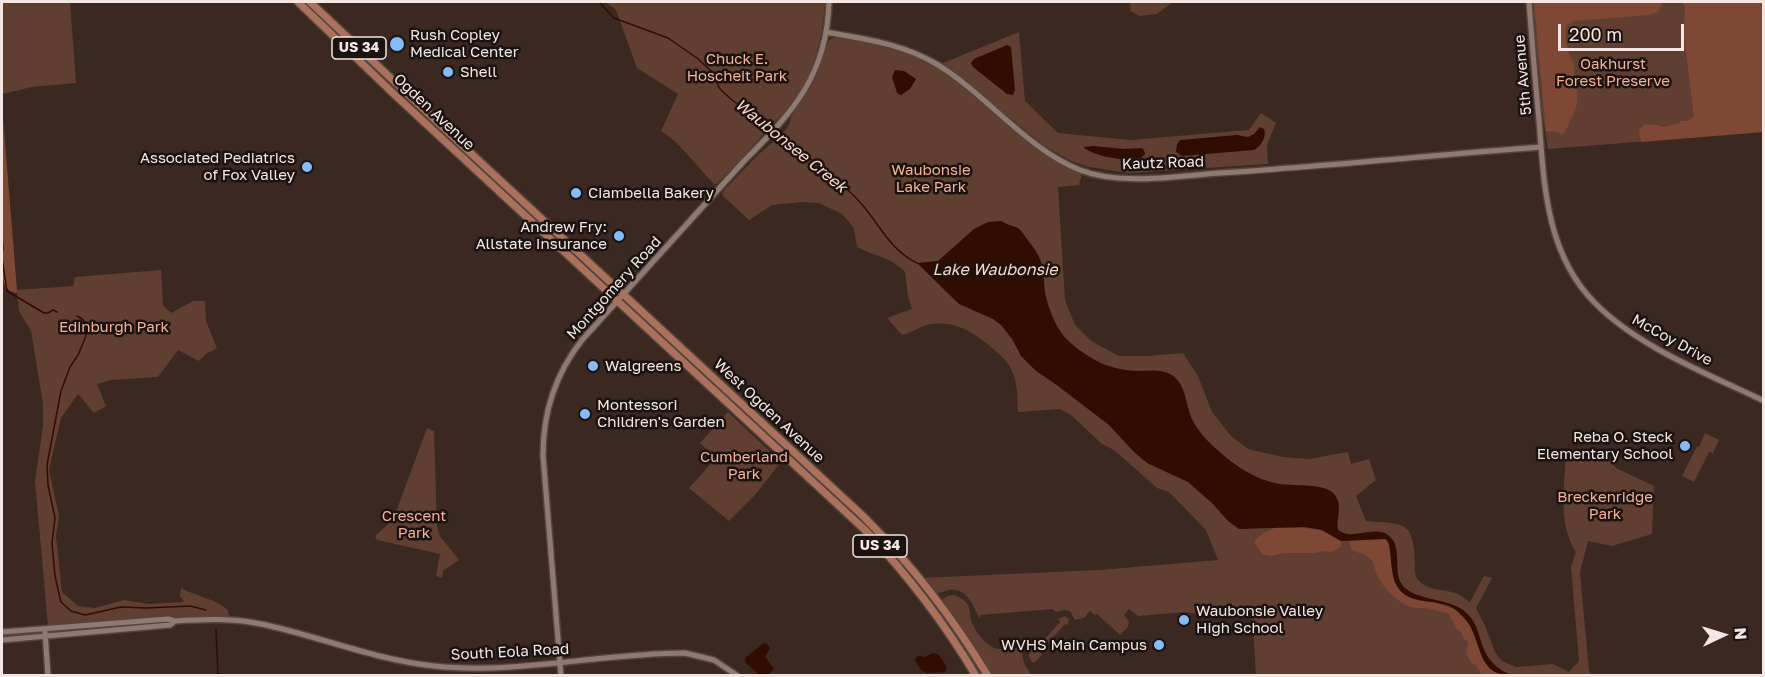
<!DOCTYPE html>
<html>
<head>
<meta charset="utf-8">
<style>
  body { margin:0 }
  #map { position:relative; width:1765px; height:677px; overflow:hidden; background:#3a2821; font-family:"Golos Text",sans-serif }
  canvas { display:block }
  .frame { position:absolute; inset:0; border:3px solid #f4e7e3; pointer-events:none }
  .north { position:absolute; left:1693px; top:605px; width:60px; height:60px; -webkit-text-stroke:4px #1b1310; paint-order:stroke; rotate:86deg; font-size:16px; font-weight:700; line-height:24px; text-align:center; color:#f4e7e3 }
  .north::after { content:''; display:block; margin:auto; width:21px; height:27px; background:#f4e7e3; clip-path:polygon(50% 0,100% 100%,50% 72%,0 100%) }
  .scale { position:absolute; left:1558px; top:24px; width:126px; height:27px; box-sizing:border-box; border:3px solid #f4e7e3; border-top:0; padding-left:8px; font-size:18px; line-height:21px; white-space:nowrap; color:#f4e7e3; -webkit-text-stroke:4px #1b1310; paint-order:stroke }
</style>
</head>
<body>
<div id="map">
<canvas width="1765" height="677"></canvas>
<div class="frame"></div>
<div class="north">N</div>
<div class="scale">200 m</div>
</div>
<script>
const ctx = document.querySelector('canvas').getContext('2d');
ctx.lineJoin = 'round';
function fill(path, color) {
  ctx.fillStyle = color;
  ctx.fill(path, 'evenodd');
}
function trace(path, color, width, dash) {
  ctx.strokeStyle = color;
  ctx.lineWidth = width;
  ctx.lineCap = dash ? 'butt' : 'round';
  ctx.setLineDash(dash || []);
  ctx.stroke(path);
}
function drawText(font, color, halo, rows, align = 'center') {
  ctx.font = font + ' "Golos Text",sans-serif';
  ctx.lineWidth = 5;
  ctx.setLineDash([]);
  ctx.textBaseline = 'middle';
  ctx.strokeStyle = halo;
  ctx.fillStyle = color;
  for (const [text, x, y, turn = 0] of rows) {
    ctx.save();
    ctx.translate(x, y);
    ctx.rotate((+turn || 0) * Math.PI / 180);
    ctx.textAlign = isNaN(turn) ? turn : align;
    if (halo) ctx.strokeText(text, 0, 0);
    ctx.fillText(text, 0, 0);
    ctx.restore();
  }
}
fill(new Path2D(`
  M2,2H70L76,83L32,87L2,94Z
  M605,2H825V4C822,40 813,84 787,111C783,115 777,119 773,123C755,144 736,165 717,184H714C696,166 682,144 661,131L678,94L637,68L616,10Z
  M1130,2H1173L1157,14L1139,16L1131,11Z
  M1532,2H1763V132L1548,149L1542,111Z
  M1019,32L1025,101L1058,133L1130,140L1249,130L1261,113L1276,123L1267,145L1268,164L1128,173L1089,167L1071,161L1042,144L943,63Z
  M836,37C865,42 894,46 921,59C966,80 1001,123 1042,152C1054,161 1070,165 1082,174L1079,185L1058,187L1065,300L1075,325L1091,341L1119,356H1146L1183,353L1198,376L1212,412L1231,436L1248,449L1283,457L1309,459L1348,452L1351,464L1369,459L1376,480L1356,496L1366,521C1404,524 1414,520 1415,563C1415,570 1414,576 1419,581C1428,591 1446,589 1458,594C1462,596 1466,599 1470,602L1484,576L1492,578L1476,608L1486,628L1495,652L1502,661L1516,667L1553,664L1569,672L1579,661L1571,567L1576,552C1558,525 1564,487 1566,456L1583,454L1601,449L1616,468L1654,486L1652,534L1612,546L1588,541L1580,572L1589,671L1593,675H1256L1252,612H1248L1247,608L1206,610V615L1185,612L1138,616L1129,609L1124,615L1129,622L1128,627L1120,635L1097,614L1095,615L1090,611L1084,618L1075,620L1070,611L1064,610L1056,612L1053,609L980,615V619C973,606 968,588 949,590C944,591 941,593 935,593L922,578L1099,570L1218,560L1206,530L1169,492L1157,488L1114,450L1102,444L1071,415L1060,409L1018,412C1017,399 1018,383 1012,371C1008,361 999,354 991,347C973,332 956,321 932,324C921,325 912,333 902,335L887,318L912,309L908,296L905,272C891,257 874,256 857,247L854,229L850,223L842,214L819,203L802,202L772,205L749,220L723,196L722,193L724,190C735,179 746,167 757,156C768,145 790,132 791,117L816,77L829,40Z
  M161,270L163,305L171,313L193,301H205L206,321L217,348L206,354L199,361L178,350L158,377L111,380L97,384L106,406L94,413L78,394L61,418L49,470L59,516L56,536L62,592L78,606L95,608L124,600L149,604L184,602L180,596L181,588C197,597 215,598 228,610L229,616L48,626L35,481L43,426V404L31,331L19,311L17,290L73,286L75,277Z
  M728,412L781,462L755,495L729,521L689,488L716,458L700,443Z
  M427,428L434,431L437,527L440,536L459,560L443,571L442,578L436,576L440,554L377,540L375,536L387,525L396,512Z
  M1705,433L1719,440L1713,453L1709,452L1694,482L1682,476L1697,446L1699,447Z
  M845,505C900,549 942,609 980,668L979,669L911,576L886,548L844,506Z
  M954,595C976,604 966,610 973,625C978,635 989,649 1000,649C1006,649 1013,648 1019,647V644H1021C1022,656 1023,666 1032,675H992L943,602V599L947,596Z
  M1065,616L1069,619L1068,625L1065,624L1040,652L1042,655L1035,662H1032L1029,657L1030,651L1034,647L1036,649L1060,622L1058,619Z`), '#603e32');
fill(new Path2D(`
  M1534,2H1662L1659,11L1649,15L1574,21L1567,25C1564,37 1568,54 1574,64C1573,85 1584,98 1571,119C1567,125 1568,131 1561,135L1558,132L1546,131Z
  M1682,2H1763V132L1641,142L1639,130L1645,124L1658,125L1663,127L1679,123L1680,121H1687L1694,117L1684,35L1685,7Z
  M2,106L17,290V293C4,291 3,282 2,271Z
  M1277,527L1318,529L1341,541V547L1331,552L1323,551L1316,553H1284L1271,556L1262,554L1254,541L1263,533Z
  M1372,539H1383L1388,541L1392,568L1399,590L1454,609L1469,623L1483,659L1493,671L1503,675H1482L1476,665L1472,664L1466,653L1468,642L1463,638L1461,632L1457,630L1449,614C1441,612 1433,609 1425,608C1420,608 1416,608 1411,607C1392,600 1375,580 1373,561L1365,555L1351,550L1350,541Z`), '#7f4834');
fill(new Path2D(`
  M1007,45L1011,47L1015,90L1013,95L1007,94L973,67L971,63L974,59Z
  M895,70L904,71L916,79L910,89L901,95L897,93L892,77Z
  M1260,127L1264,129C1267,137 1261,146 1254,150L1182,156L1176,152L1177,144L1180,140L1237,135L1248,137L1254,134Z
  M1093,146L1124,149L1142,148L1144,150L1145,154L1141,158C1123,161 1100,158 1084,148V147Z
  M1001,221C1006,224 1013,226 1018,228C1021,230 1024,235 1027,239C1033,247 1040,255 1042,266C1044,275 1044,284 1045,293C1048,306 1054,324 1063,335C1070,344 1084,354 1095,360C1107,367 1125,371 1139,371C1150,371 1160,369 1170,374C1187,383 1185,406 1193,421C1197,429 1204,437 1210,443C1227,460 1251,478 1275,483C1291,487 1326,482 1335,495C1343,506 1336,518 1338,530C1340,531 1345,534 1347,534C1359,536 1377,527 1388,535C1403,546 1393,569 1401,583C1410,600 1447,598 1463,610C1488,629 1472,658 1511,675C1475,676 1483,638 1465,619C1460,613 1454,607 1446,605C1431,600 1409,603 1399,589C1390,578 1392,558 1389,544L1386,539L1341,541L1322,530L1304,527L1239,529L1228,521L1212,503L1188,482L1147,463L1134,452L1109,425L1054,383L1036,371L1021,356L1012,339L1001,325L993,319L959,304L917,263L938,261L974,229L988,222Z
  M764,643L767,644L770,648L765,657L774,669L768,675H759L745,662V658Z
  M933,653L939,655L947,667L945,672L927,673L921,670L915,660L916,657L920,656L924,657Z`), '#310c00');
trace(new Path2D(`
  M599,2L614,18L668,38L697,58L711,71L720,89L732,100L773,129
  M777,131C788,139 798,149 809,158C826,171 843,184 858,200C879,222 888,249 917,263
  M2,236L3,248L2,254
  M2,258L7,291L44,313H48L53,310L57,312
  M77,316L82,319L86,323V336L78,355L70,367L61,391L47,465L48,485L55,518L52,543L55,576L61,602L71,611L85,615L121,607L146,608L190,606L206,610
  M216,629L218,676`), '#310c00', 1.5);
const tertiary = new Path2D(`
  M1529,2C1532,41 1535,80 1539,120C1544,184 1546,254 1595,303C1638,347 1708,374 1764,401
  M826,32C865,39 904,44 938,65C987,95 1027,149 1080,170C1121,186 1177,176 1220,173C1327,166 1434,155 1541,147
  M2,632L168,619L175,621
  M45,632L48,676
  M2,640L170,625L175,621C204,619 233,618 261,624C319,636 375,660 434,666C517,675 601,653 685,653L714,660L738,676
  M561,676L543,455C543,413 556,373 582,340L744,161C793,112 827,75 829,2`);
const primary = new Path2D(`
  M298,2L396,96L864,529C907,574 944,622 976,676
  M310,2L450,134L864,517C912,565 953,618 988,676`);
trace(tertiary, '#54443e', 8);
trace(primary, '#54443e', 10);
trace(tertiary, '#907971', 5);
trace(primary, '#ac715b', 7);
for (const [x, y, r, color] of [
  [397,44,8,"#82bcfa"],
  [448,72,6,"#82bcfa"],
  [307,167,6,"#82bcfa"],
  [576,193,6,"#82bcfa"],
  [619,236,6,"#82bcfa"],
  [593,366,6,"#82bcfa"],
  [585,414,6,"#82bcfa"],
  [1685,446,6,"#82bcfa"],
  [1184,620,6,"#82bcfa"],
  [1159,645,6,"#82bcfa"]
]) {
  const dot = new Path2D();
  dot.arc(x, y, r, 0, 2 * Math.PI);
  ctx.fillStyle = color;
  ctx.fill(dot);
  trace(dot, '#1b1310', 2);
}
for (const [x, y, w] of [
  [359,48,54],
  [880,546,54]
]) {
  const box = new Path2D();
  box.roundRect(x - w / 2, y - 11, w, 22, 4.5);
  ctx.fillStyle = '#1b1310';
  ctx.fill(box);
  trace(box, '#f4e7e3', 1.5);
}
drawText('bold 14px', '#f4e7e3', null, [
  ["US 34",359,48],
  ["US 34",880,546]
]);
drawText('15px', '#f4e7e3', '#1b1310', [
  ["Rush Copley",410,35],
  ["Medical Center",410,52],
  ["Shell",460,72],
  ["Associated Pediatrics",295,158,"right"],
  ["of Fox Valley",295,175,"right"],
  ["Ciambella Bakery",588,193],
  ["Andrew Fry:",607,227,"right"],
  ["Allstate Insurance",607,244,"right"],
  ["Walgreens",605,366],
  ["Montessori",597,405],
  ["Children's Garden",597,422],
  ["Reba O. Steck",1673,437,"right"],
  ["Elementary School",1673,454,"right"],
  ["Waubonsie Valley",1196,611],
  ["High School",1196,628],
  ["WVHS Main Campus",1147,645,"right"]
], 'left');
drawText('15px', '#f6b197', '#1b1310', [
  ["Chuck E.",737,59],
  ["Hoscheit Park",737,76],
  ["Oakhurst",1613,64],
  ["Forest Preserve",1613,81],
  ["Waubonsie",931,170],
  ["Lake Park",931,187],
  ["Edinburgh Park",114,327],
  ["Cumberland",744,457],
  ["Park",744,474],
  ["Breckenridge",1605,497],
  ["Park",1605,514],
  ["Crescent",414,516],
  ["Park",414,533]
]);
drawText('15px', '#f4e7e3', '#1b1310', [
  ["5th Avenue",1523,75,-95],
  ["Ogden Avenue",434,112,43],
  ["Kautz Road",1163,163,-2],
  ["Montgomery Road",614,288,-48],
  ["McCoy Drive",1672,340,29],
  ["West Ogden Avenue",769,411,43],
  ["South Eola Road",510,652,-3]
]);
drawText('italic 16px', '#fad5c8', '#1b1310', [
  ["Waubonsee Creek",791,146,39],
  ["Lake Waubonsie",995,270]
]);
</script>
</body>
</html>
